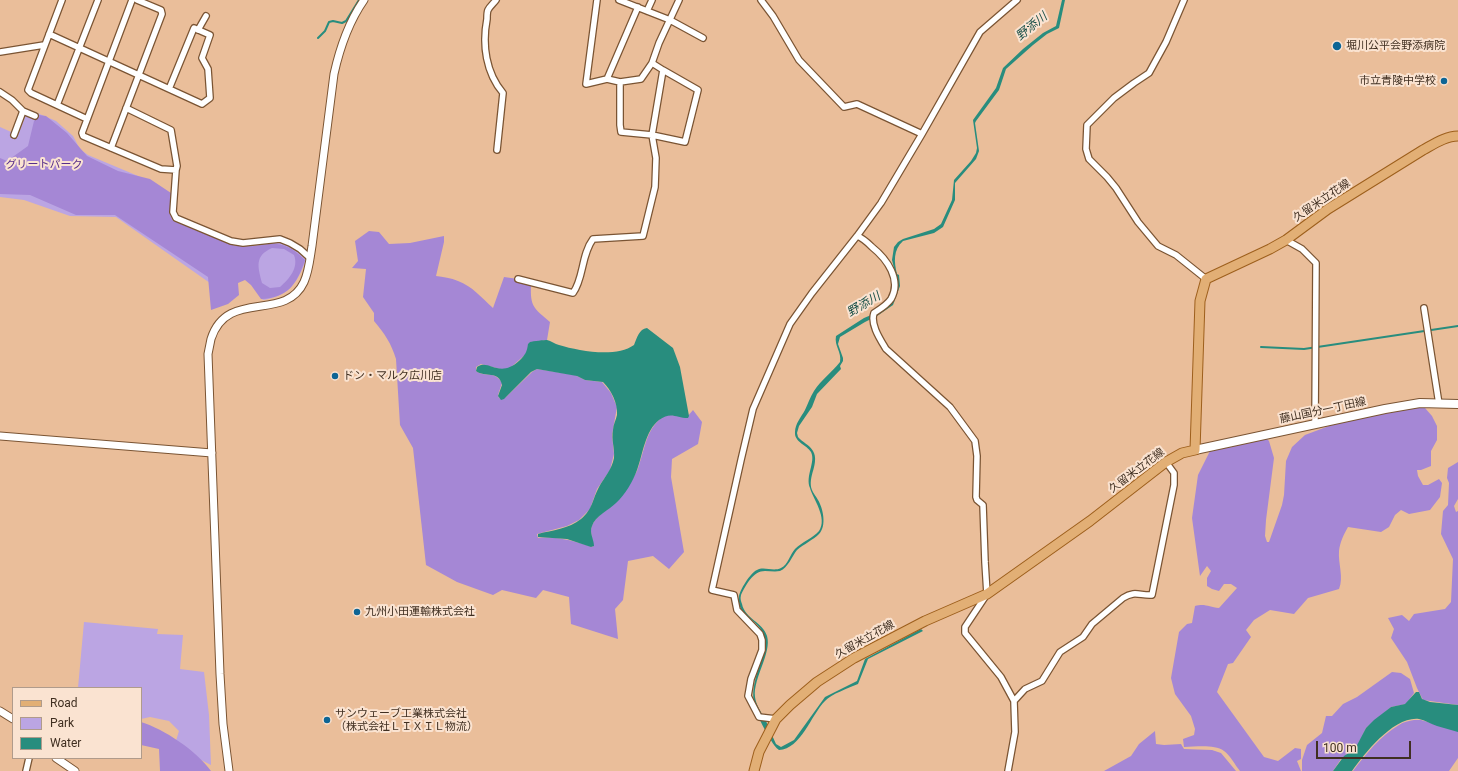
<!DOCTYPE html>
<html>
<head>
<meta charset="utf-8">
<style>
  body { margin:0 }
  #map { position:relative; width:1458px; height:771px; overflow:hidden; background:#eabe9a; font-family:Roboto,sans-serif }
  canvas { display:block }
  .legend { position:absolute; left:12px; top:687px; width:130px; height:72px; box-sizing:border-box; background:#fae3d1; border:1px solid #b09b8b; margin:0; padding:5px 7px; list-style:none; font-size:12px; color:#402f21 }
  .legend li { display:flex; align-items:center; gap:8px; height:20px }
  .legend b { width:20px; border:1px solid #b09b8b }
  .scale { position:absolute; left:1316px; top:741px; width:95px; height:18px; box-sizing:border-box; border:2px solid #402f21; border-top:0; padding-left:5px; font-size:12px; line-height:14px; white-space:nowrap; color:#402f21; -webkit-text-stroke:3px #fae3d1; paint-order:stroke }
</style>
</head>
<body>
<div id="map">
<canvas width="1458" height="771"></canvas>
<ul class="legend">
<li><b style="height:5px;background:#e2af75"></b>Road</li>
<li><b style="height:11px;background:#bba5e3"></b>Park</li>
<li><b style="height:11px;background:#288d7e"></b>Water</li>
</ul>
<div class="scale">100 m</div>
</div>
<script>
const ctx = document.querySelector('canvas').getContext('2d');
ctx.lineJoin = 'round';
function fill(path, color) {
  ctx.fillStyle = color;
  ctx.fill(path, 'evenodd');
}
function trace(path, color, width, dash) {
  ctx.strokeStyle = color;
  ctx.lineWidth = width;
  ctx.lineCap = dash ? 'butt' : 'round';
  ctx.setLineDash(dash || []);
  ctx.stroke(path);
}
function drawText(font, color, halo, rows, align = 'center') {
  ctx.font = font + ' Roboto,"Noto Sans JP",sans-serif';
  ctx.lineWidth = 4;
  ctx.setLineDash([]);
  ctx.textBaseline = 'middle';
  ctx.strokeStyle = halo;
  ctx.fillStyle = color;
  for (const [text, x, y, turn = 0] of rows) {
    ctx.save();
    ctx.translate(x, y);
    ctx.rotate((+turn || 0) * Math.PI / 180);
    ctx.textAlign = isNaN(turn) ? turn : align;
    if (halo) ctx.strokeText(text, 0, 0);
    ctx.fillText(text, 0, 0);
    ctx.restore();
  }
}
fill(new Path2D(`
  M28,109L56,121L73,136L80,149L88,155L150,181L171,196V215L174,220L234,246H253L271,242L281,243L294,248L306,260C297,283 289,296 263,300L247,279L231,280L227,295L116,217L70,216L24,200L0,197V127L18,135Z
  M84,622L158,629L157,634L183,635L180,669L204,672L209,715L211,765L195,757L174,747L179,731L169,721L150,717L141,719V688H78Z`), '#bba5e3');
fill(new Path2D(`
  M39,115L46,116L67,133L87,156L118,171L150,179L171,193L170,215L173,221C188,227 202,233 216,238C222,241 228,244 233,245C265,252 275,230 305,260C297,284 288,298 261,299L251,285L245,280L238,283L239,295L228,304L211,310L208,277L115,215H76L30,195L0,194V158L7,161L28,146L34,121ZM272,248L284,249L294,255C299,268 289,279 280,287L270,288L262,283C258,267 254,256 272,248Z
  M369,231L379,232L389,244L410,243L444,236V242L436,276C443,277 451,278 458,281C472,286 482,298 493,308L504,277L518,279L531,285C530,307 534,308 550,322L547,340L529,343L527,353L509,369H500L481,364L476,367V371C485,378 495,370 502,383L498,395L499,398L502,399L506,397L532,372L537,369L575,375L585,380L602,382L611,393L617,407L612,435L614,454L610,470L597,489L590,509L579,520L567,526L537,534L538,538C557,536 574,541 592,547L593,546C593,541 591,536 591,531C591,516 614,508 622,495C627,487 633,479 637,471C643,456 645,435 656,423C667,411 674,416 687,417L693,410L702,422L698,444L672,459L671,477L684,552L669,569L653,556L628,561L623,600L615,609L618,639L571,624L569,597L543,590L536,598L502,590L493,595L457,582L426,565L413,448L400,425L396,359C391,343 385,334 374,321V313L363,297L366,269L352,268L358,261L355,241Z
  M1414,407L1425,408L1432,416L1437,426V440L1431,451V466L1421,470H1417L1418,476L1423,485H1428L1439,479L1442,483L1440,497L1430,510L1409,514L1401,510L1395,515L1389,527L1381,532L1348,527C1344,534 1340,542 1339,551C1338,564 1344,577 1339,589L1308,598L1294,614L1270,610L1254,620L1246,630L1251,637L1233,663L1228,664L1217,692L1264,757L1278,761L1295,748L1301,749V759L1297,761L1301,771H1240C1235,765 1230,755 1224,751C1214,744 1196,747 1184,747L1183,739L1194,735L1195,729L1191,716L1175,694L1171,678L1179,632L1187,624L1192,623L1195,606C1205,603 1209,607 1219,608L1237,588L1231,584H1224L1219,591L1212,589L1207,586V578L1211,571L1207,566L1200,576L1192,518L1198,475L1210,451L1265,437L1269,441L1274,458L1266,520L1265,536L1267,542H1269L1282,505L1284,495L1286,461L1292,447L1305,435L1337,423Z
  M1458,462V499L1454,506L1456,512L1458,511V705L1423,700L1417,688L1407,662L1391,638L1394,629L1388,618L1402,615L1409,621L1414,614L1445,609L1451,602L1453,559L1441,534L1443,511L1448,505L1449,483L1447,478L1448,468Z
  M1392,672L1401,673L1410,679L1414,693L1406,704L1391,707L1366,728L1357,747L1341,759L1333,771H1302V760L1307,745L1322,733L1326,716H1332L1343,704L1357,697Z
  M1414,720H1421L1458,731V758L1449,771H1353C1366,754 1380,736 1399,725C1403,722 1409,721 1414,720Z
  M141,722C164,729 197,751 211,771H160L159,749L141,745Z
  M1155,731L1156,744L1164,745L1181,744L1184,749L1212,750L1221,753L1236,771H1104L1131,756L1139,744Z`), '#a587d5');
fill(new Path2D(`
  M1062,0H1065L1059,28L1047,34L1033,45L1006,69L999,90L976,121L975,123L979,151L976,159L955,183V200L943,227L934,233L903,241C893,250 894,262 897,274L899,275L900,286L893,305L877,316L865,322L840,337L838,344L843,358V361L840,366L841,369L817,394L812,407L799,426L797,433L798,437C802,442 810,445 813,451C820,463 807,477 812,490C813,493 816,496 818,500C823,508 827,526 819,534C813,540 804,544 797,550C792,556 788,568 780,571C775,572 770,571 765,571C753,571 746,585 741,595C740,599 741,601 742,604C745,619 763,622 767,636C772,653 753,678 755,697C756,705 761,712 765,719C769,727 772,736 776,744L781,747L794,740L825,697L857,681L865,659L921,629L923,631L868,659L858,684C849,688 831,694 825,701C811,715 801,749 779,750C773,746 769,736 765,730C749,699 751,693 761,660C763,653 766,644 764,636C762,626 749,619 742,611C740,607 738,602 739,597C739,591 751,572 757,570C764,566 773,572 781,568C788,565 790,554 795,549C802,542 813,538 819,531C828,518 813,499 810,488C805,476 816,462 811,452C807,445 794,442 795,432C795,424 801,417 805,410C808,404 810,397 814,391C821,380 832,372 840,362C842,352 834,346 836,336L864,318L876,313L892,301L898,284L892,260L894,247L898,242L903,239L934,229L941,224L952,200L954,180L971,161L976,153L977,148L973,120L996,88L1003,68L1023,49L1043,33L1056,26Z
  M647,328L673,348L680,367L689,416L688,418C676,418 671,411 659,420C645,431 643,454 637,470C633,481 625,495 616,503C609,510 595,516 592,526C589,533 594,539 594,546L591,547L567,539L538,537V534C552,530 569,529 581,519C593,509 592,500 599,487C604,478 612,469 614,458C615,449 611,439 613,430C613,425 616,420 617,415C618,403 611,390 603,382L585,380L577,376L537,369L531,372L504,399L501,400L498,396L502,385C499,370 485,378 476,371L477,367C489,358 499,380 520,360C525,355 527,352 528,344L530,342C533,341 545,340 547,340C551,341 555,344 559,345C579,351 616,358 634,345C637,338 639,329 647,328Z
  M1416,692H1419L1422,699L1430,702L1458,705V732C1451,730 1444,728 1437,726C1431,724 1425,720 1419,719C1394,716 1365,753 1352,771H1333L1344,756L1355,749L1366,728L1374,720L1391,707L1405,704Z`), '#288d7e');
trace(new Path2D(`
  M318,38L325,31L329,22L333,21L342,23L346,21L359,0
  M1261,347L1304,349L1458,326`), '#288d7e', 2);
const minor = new Path2D(`
  M62,0L28,90L31,93L87,119
  M496,0C494,3 490,6 488,10C487,12 487,16 487,19C482,45 486,73 503,93L497,150
  M597,0L586,84L607,79L620,82L641,79L652,63L659,43L679,0
  M619,0L670,20L703,38
  M761,0L773,16L799,60L844,107L857,104L922,134
  M1184,0L1166,42L1149,73L1134,83L1114,98L1087,125L1086,149L1089,159L1107,177L1116,188L1138,222L1158,246L1176,255L1206,279
  M647,11L652,0
  M198,30L206,16
  M49,34L202,104L210,98L208,69L202,58L210,35L194,28L169,89
  M0,52L44,45
  M607,79L638,7
  M620,82V125L621,132L652,135L685,142L698,90L663,70
  M0,92L12,100L23,111L14,135
  M57,105L98,0
  M126,108L171,130L177,166L176,170L161,169L83,136L82,133L132,0
  M23,111L35,116
  M111,148L162,14L161,10L137,0
  M176,170L173,212L176,218L231,241L243,243L280,239L290,243L300,249L310,258
  M857,236C863,238 868,243 872,247C887,259 902,280 891,299C887,305 880,309 874,313C870,324 880,339 886,349L950,407L975,441L977,456L976,497L977,500L983,505L985,562L987,594L965,627V633L1001,677L1014,701L1015,732L1008,771
  M1286,240L1302,249L1316,263L1315,424
  M518,279L573,293C584,278 581,255 593,239L643,236L655,187L656,158L652,135L663,70L652,63
  M1424,308L1439,404
  M1014,701L1025,689L1042,681L1060,652L1083,637L1092,624L1123,598C1135,590 1140,596 1152,595L1174,485V473L1166,462
  M776,719L759,717L748,696L751,679L762,650V640L760,634L737,610L734,595L712,590L741,460L753,409L790,324L812,293L857,236L881,203L922,134L980,32L1017,0
  M26,771L29,758`);
const tertiary = new Path2D(`
  M0,436L212,453
  M0,711L13,719
  M56,758L75,771
  M229,771L223,724L220,674L208,354C209,349 210,344 211,339C227,288 285,323 304,282C309,271 310,258 312,246L334,74C340,47 348,23 364,0`);
const secondary = new Path2D(`
  M1195,450L1385,409L1420,403L1458,404`);
const primary = new Path2D(`
  M754,771L759,752L776,719L790,705L817,682L854,658L925,621L987,594L1090,521L1166,462L1182,453L1195,450L1200,301L1206,279L1270,249L1286,240L1328,209L1423,150C1434,144 1446,136 1458,136`);
trace(minor, '#7a5433', 8);
trace(tertiary, '#7a5433', 9);
trace(secondary, '#7a5433', 10);
trace(primary, '#9d5f1c', 11);
trace(minor, '#fff', 5.5);
trace(tertiary, '#fff', 7);
trace(secondary, '#fff', 8);
trace(primary, '#e2af75', 9);
for (const [x, y, r, color] of [
  [1337,46,5,"#0d6595"],
  [1444,81,4,"#0d6595"],
  [335,376,4,"#0d6595"],
  [357,612,4,"#0d6595"],
  [327,720,4,"#0d6595"]
]) {
  const dot = new Path2D();
  dot.arc(x, y, r, 0, 2 * Math.PI);
  ctx.fillStyle = color;
  ctx.fill(dot);
  trace(dot, '#fae3d1', 1.5);
}
drawText('11px', '#402f21', '#fae3d1', [
  ["堀川公平会野添病院",1346,46],
  ["市立青陵中学校",1436,81,"right"],
  ["ドン・マルク広川店",343,376],
  ["九州小田運輸株式会社",365,612],
  ["サンウェーブ工業株式会社",335,714],
  ["（株式会社ＬＩＸＩＬ物流）",335,727]
], 'left');
drawText('11px', '#572d89', '#fae3d1', [
  ["グリートパーク",44,165]
]);
drawText('11px', '#402f21', '#fae3d1', [
  ["久留米立花線",1322,201,-34],
  ["藤山国分一丁田線",1323,411,-12],
  ["久留米立花線",1137,471,-37],
  ["久留米立花線",865,640,-29]
]);
drawText('italic 12px', '#184f47', '#fae3d1', [
  ["野添川",1032,27,-39],
  ["野添川",864,305,-31]
]);
</script>
</body>
</html>
